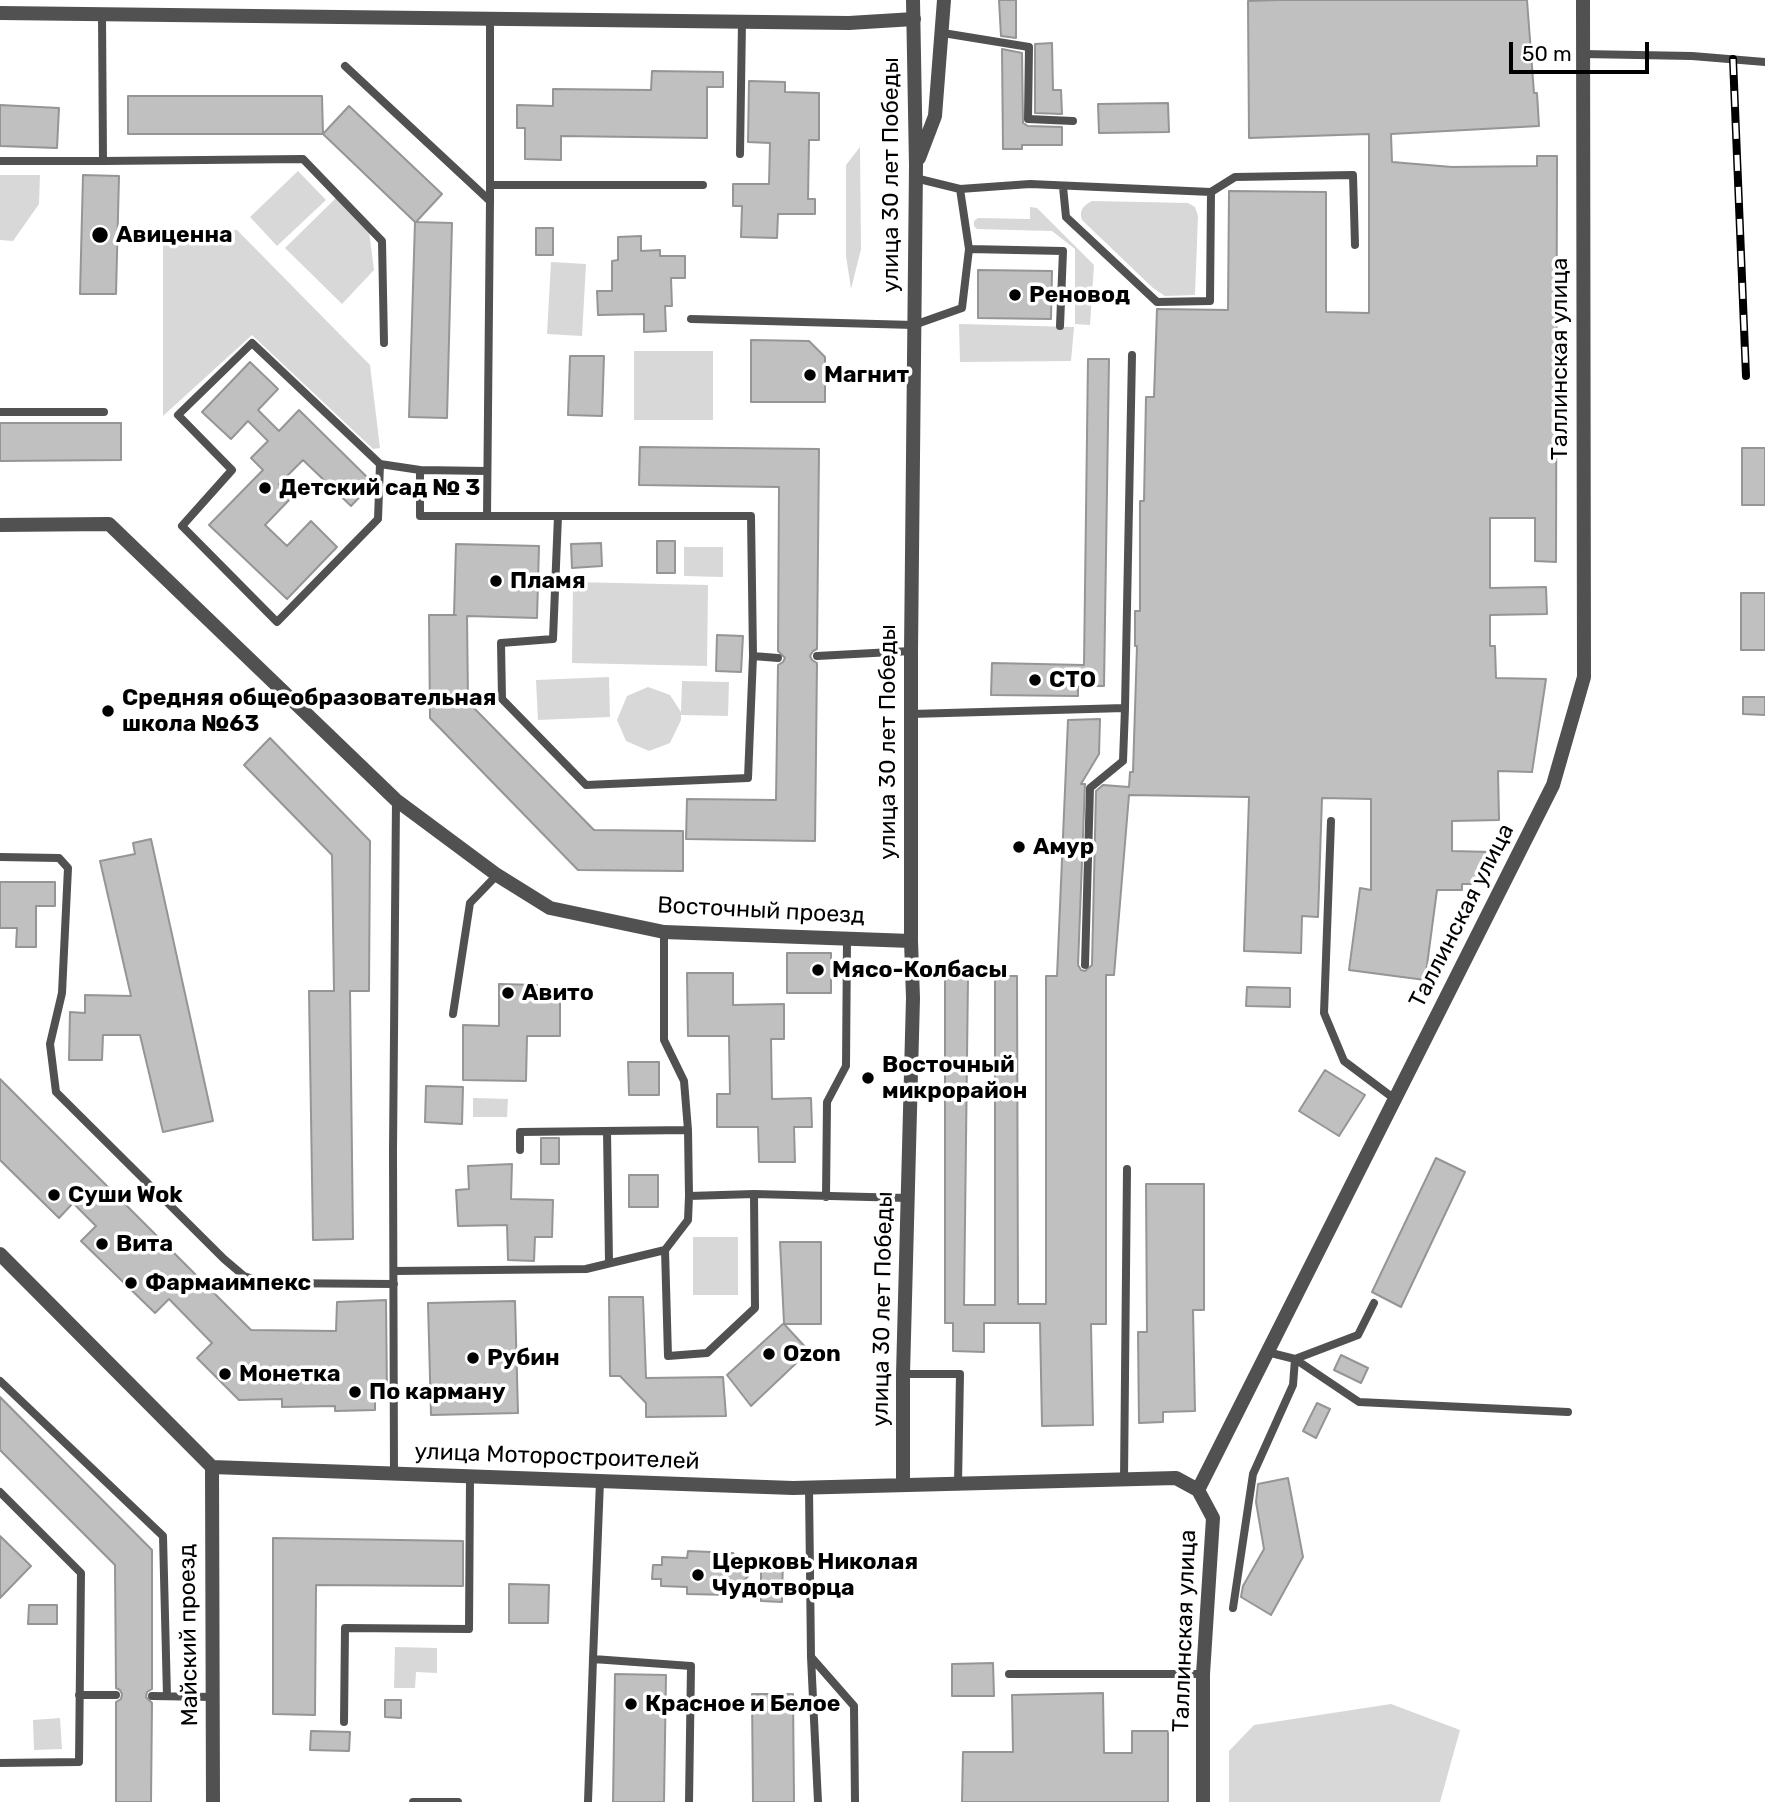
<!DOCTYPE html>
<html>
<head>
<meta charset="utf-8">
<style>
  body { margin:0 }
  #map { position:relative; width:1765px; height:1802px; overflow:hidden; background:#fff; font-family:Rubik,sans-serif }
  canvas { display:block }
  .scale { position:absolute; left:1509px; top:42px; width:140px; height:32px; box-sizing:border-box; border:4px solid #000; border-top:0; padding-left:9px; font-size:21px; line-height:24px; white-space:nowrap; color:#000; -webkit-text-stroke:5px #fff; paint-order:stroke }
</style>
</head>
<body>
<div id="map">
<canvas width="1765" height="1802"></canvas>
<div class="scale">50 m</div>
</div>
<script>
const ctx = document.querySelector('canvas').getContext('2d');
ctx.lineJoin = 'round';
function fill(path, color) {
  ctx.fillStyle = color;
  ctx.fill(path, 'evenodd');
}
function trace(path, color, width, dash) {
  ctx.strokeStyle = color;
  ctx.lineWidth = width;
  ctx.lineCap = dash ? 'butt' : 'round';
  ctx.setLineDash(dash || []);
  ctx.stroke(path);
}
function drawText(font, color, halo, rows, align = 'center') {
  ctx.font = font + ' Rubik,sans-serif';
  ctx.lineWidth = 7;
  ctx.setLineDash([]);
  ctx.textBaseline = 'middle';
  ctx.strokeStyle = halo;
  ctx.fillStyle = color;
  for (const [text, x, y, turn = 0] of rows) {
    ctx.save();
    ctx.translate(x, y);
    ctx.rotate((+turn || 0) * Math.PI / 180);
    ctx.textAlign = isNaN(turn) ? turn : align;
    if (halo) ctx.strokeText(text, 0, 0);
    ctx.fillText(text, 0, 0);
    ctx.restore();
  }
}
fill(new Path2D(`
  M860,147L861,249L851,289L846,256V165Z
  M298,171L326,200L277,246L250,217Z
  M0,175H40L39,204L13,241L0,240Z
  M336,198L369,231L374,270L342,304L285,248Z
  M1092,201L1188,203L1195,207L1198,216L1195,295L1165,296L1153,288L1082,220C1079,210 1083,206 1092,201Z
  M1030,207L1037,208L1094,265L1090,325L1075,324V249L1052,231L977,229L974,226V221L978,218L1030,219Z
  M237,230L370,365L380,448L373,449L252,335L163,416V236Z
  M551,262L586,264L582,336L547,334Z
  M959,324L1074,327L1071,361L960,362Z
  M634,351H713V420H634Z
  M684,547H723V577L684,576Z
  M573,582L708,585L707,666L572,663Z
  M609,677L610,717L538,720L536,680Z
  M682,681L729,682L728,716L681,715V720L670,743L649,751L626,741L617,720L627,696L648,687L670,695L681,712Z
  M473,1098L508,1099L507,1117H473Z
  M693,1237H738V1295H693Z
  M395,1647L437,1648V1673L416,1672L415,1688H394Z
  M1391,1704L1460,1730L1440,1802H1229V1751L1254,1725Z
  M60,1718L62,1749L34,1750L33,1720Z`), '#d8d8d8');
const building = new Path2D(`
  M999,0H1016V38L1001,36Z
  M1279,0H1527L1534,93H1537L1539,126L1391,134L1392,162L1452,167L1537,166V156H1557L1556,562L1535,561V518H1490V588L1546,587L1547,614L1490,615V646H1495L1496,678L1546,679L1532,772L1498,771L1499,820L1452,821V851L1492,852L1482,884H1462V890H1437L1425,980L1349,970L1360,888L1371,890V799L1322,798L1318,917L1302,916L1301,953L1244,951L1249,797L1129,795L1114,975H1106V1324H1091L1093,1425L1042,1426L1040,1323H984V1352L953,1351V1323H945V976H968L964,1305H995V976H1017L1018,1304H1046V976H1057L1068,720L1100,719L1099,754L1081,784H1085L1078,965L1081,970L1085,971L1092,965L1096,791L1103,785L1129,787L1130,772H1133L1137,646H1135V611H1140V501H1144L1146,397H1154L1157,309L1228,310L1229,191L1326,192V312L1369,313V134L1249,138L1248,1Z
  M1052,43L1053,90H1061L1062,114L1035,113V44Z
  M1002,49L1022,53L1023,123L1028,126L1062,127V145H1022V149H1003Z
  M652,71L723,72V87H707V138L561,136V160L525,159V128H517V105L553,106V89L651,90Z
  M749,81L785,82V92L819,93V140H809L808,199H815V214H778L777,238L741,237L742,206H733V184H769L770,143L748,142Z
  M128,96H322L323,134H128Z
  M1168,103L1169,132L1099,133L1098,104Z
  M0,105L59,108L57,148L0,146Z
  M349,106L442,194L416,222L452,223L447,418L409,417L415,222L323,134Z
  M83,175L119,176L116,294H80Z
  M536,228H553V255H536Z
  M641,236V251L660,250V256H685V278H671L672,306H665L666,331L644,332V314L598,315L597,291H612V261L618,260V237Z
  M978,270L1052,271L1051,319L978,318Z
  M751,340L809,341L825,357V402H751Z
  M570,356H604L602,416L568,415Z
  M1088,359H1109L1104,686H1078V696L991,695L992,663L1084,665Z
  M250,362L278,389L258,410L279,431L299,410L373,483L351,506L303,460L279,484L292,497L265,525L287,546L311,521L337,547L287,599L209,525L263,470L251,458L268,441L248,421L231,439L202,412Z
  M0,423H121V460L0,461Z
  M640,447L819,449L817,649L813,651L810,656L812,660L817,663L815,841L686,839L687,799L776,800L778,665L783,662L785,658L778,651L779,487L639,485Z
  M1742,448H1765V505H1742Z
  M657,541H675V573H657Z
  M601,543L602,566L572,568L571,544Z
  M456,544L539,546L537,618L467,616L468,702L594,830L683,831V871L578,870L430,718L429,615H456H454Z
  M1741,593H1765V650H1741Z
  M717,635L743,636L741,672L716,671Z
  M1743,697H1765V715L1743,714Z
  M270,738L370,841L369,991H350L353,1239L313,1240L309,991H334L332,855L244,765Z
  M151,839L213,1121L163,1132L140,1035H103L102,1060H69L70,1012L85,1013V995L131,996L100,861L135,854L133,843Z
  M0,882H55V906H36V947H16L17,928H0Z
  M787,953H831V993H787Z
  M687,973H733V1005L784,1004V1039H771L772,1099L811,1098L812,1127H794L795,1162H759L758,1127H717V1094H730L729,1036H688Z
  M499,984L537,985V999H560V1036H527L526,1081L463,1080V1025L499,1026Z
  M1247,987L1290,988V1007L1246,1006Z
  M628,1062H659V1095H629Z
  M1325,1070L1365,1095L1339,1136L1299,1111Z
  M0,1079L251,1330L336,1331L337,1302L386,1300L387,1396H375V1410L335,1411V1406L282,1407V1399L239,1400L197,1358L212,1343L169,1299L155,1313L81,1241L96,1226L73,1203L59,1218L0,1160Z
  M426,1086L463,1087L462,1124L425,1122Z
  M541,1138H559V1164H541Z
  M1436,1158L1465,1172L1401,1307L1372,1292Z
  M512,1164L511,1199L553,1200L552,1237H535L534,1261L508,1260L507,1225L458,1226L456,1190L469,1189L468,1166Z
  M629,1175H658V1207H629Z
  M1146,1184H1204V1310H1193L1195,1411L1163,1412V1422L1139,1423L1138,1332H1147Z
  M780,1242H821V1324H784L809,1351L751,1406L727,1375L784,1323Z
  M609,1297H643L646,1378L723,1377L726,1416L646,1417V1403L620,1376H610Z
  M515,1301L518,1413L431,1415L428,1303Z
  M1341,1355L1368,1368L1361,1383L1334,1370Z
  M0,1397L152,1550V1689L147,1692L146,1697L152,1703L151,1802H116V1702L121,1699L122,1694L120,1690L116,1688L115,1565L0,1450Z
  M1317,1403L1330,1409L1316,1438L1303,1431Z
  M1288,1478L1303,1557L1271,1615L1241,1597L1243,1586L1264,1549L1256,1502L1258,1484Z
  M0,1536L31,1566L0,1598Z
  M273,1538L463,1541V1586L316,1585L315,1715L273,1714Z
  M688,1551L733,1553L750,1574L731,1595L687,1594V1587L661,1586V1579H652L653,1565H662V1557L687,1558Z
  M761,1555L783,1556L782,1602L761,1601Z
  M509,1584L549,1585L548,1623H509Z
  M29,1605H57V1624H28Z
  M993,1663L994,1696H952V1664Z
  M615,1674L666,1675L664,1802H613Z
  M1103,1693L1104,1753H1132V1731H1168V1802H962L963,1752H1013L1012,1695Z
  M752,1694H793L794,1802H753Z
  M385,1700H401V1718L385,1717Z
  M311,1731L350,1732L349,1751L310,1750Z`);
fill(building, '#c0c0c0');
trace(building, '#959595', 2);
trace(new Path2D(`
  M102,14L103,161L303,159L382,241L384,343
  M943,33L1029,47L1028,119L1073,121
  M1583,54L1692,56L1765,62
  M345,66L490,201L487,516H751L753,656L748,778L586,785L502,699L501,643L553,639L558,516
  M740,154L742,21
  M0,161H103
  M915,178L960,189L1030,184L1211,192L1210,301L1157,302L1066,217L1063,187
  M490,185H703
  M1211,192L1235,177L1353,175L1355,245
  M490,201V18
  M969,249L1063,251L1060,326
  M691,319L914,325L962,308L969,249L960,189
  M0,412H104
  M380,464L378,519L277,622L182,526L232,470L178,415L252,343L380,464L420,470
  M487,471L420,470V516H487
  M753,656L778,658
  M817,656L911,651
  M1125,708L1132,355
  M911,714L1125,708L1123,761L1090,788L1085,965
  M1331,821L1324,1013L1344,1061L1396,1100
  M0,857L59,858L68,868L62,993L50,1044L56,1092L224,1259L244,1276L265,1283L394,1284
  M664,932V1040L684,1081L688,1130
  M453,1014L470,903L497,875
  M607,1131L609,1262
  M520,1150V1132L688,1130L689,1196
  M826,1197L827,1102L846,1066L847,939
  M665,1250L668,1356L707,1353L755,1308L754,1194
  M394,1271L586,1269L665,1250L688,1220L689,1196L754,1194L907,1198
  M1267,1352L1295,1359L1358,1335L1374,1303
  M1295,1359L1359,1402L1568,1412
  M903,1374H960L958,1484
  M0,1381L163,1536L167,1696
  M394,1474L393,1151L396,800
  M1124,1480L1127,1169
  M600,1481L593,1659L691,1666L689,1802
  M809,1488L811,1657L854,1706L855,1802
  M0,1492L81,1573L79,1762L0,1763
  M1233,1608L1253,1474L1293,1385L1295,1359
  M811,1657L818,1802
  M1009,1674H1203
  M79,1695H116
  M152,1696L213,1697
  M344,1722L345,1628L469,1629L470,1478
  M413,1802H458
  M588,1802L593,1659`), '#515151', 8);
trace(new Path2D(`
  M0,13L849,23L914,19
  M0,525L109,524L396,800L497,875L550,908L664,932L911,941
  M212,1467L213,1802
  M1198,1490L1553,785L1584,677L1583,0`), '#515151', 14);
trace(new Path2D(`
  M919,158L935,116L944,0
  M0,1254L212,1467L793,1488L1176,1478L1198,1490L1213,1518L1203,1674V1802
  M903,1485V1374L913,998L911,941V651L916,166L913,0`), '#515151', 14);
const rail = new Path2D(`
  M1733,59L1746,376`);
trace(rail, '#000', 8);
trace(rail, '#fff', 5, [16]);
for (const [x, y, r, color] of [
  [100,235,9,"#000"],
  [1015,295,7,"#000"],
  [810,375,7,"#000"],
  [265,488,7,"#000"],
  [496,581,7,"#000"],
  [1035,680,7,"#000"],
  [108,711,7,"#000"],
  [1019,847,7,"#000"],
  [818,970,7,"#000"],
  [508,993,7,"#000"],
  [868,1078,7,"#000"],
  [54,1195,7,"#000"],
  [102,1244,7,"#000"],
  [131,1283,7,"#000"],
  [769,1354,7,"#000"],
  [473,1358,7,"#000"],
  [225,1374,7,"#000"],
  [355,1392,7,"#000"],
  [698,1575,7,"#000"],
  [631,1704,7,"#000"]
]) {
  const dot = new Path2D();
  dot.arc(x, y, r, 0, 2 * Math.PI);
  ctx.fillStyle = color;
  ctx.fill(dot);
  trace(dot, '#fff', 2.5);
}
drawText('23px', '#000', '#fff', [
  ["улица 30 лет Победы",891,175,-90],
  ["Таллинская улица",1560,359,-90],
  ["улица 30 лет Победы",888,742,-90],
  ["Восточный проезд",761,911,3],
  ["Таллинская улица",1462,916,-63],
  ["улица 30 лет Победы",883,1309,-89],
  ["улица Моторостроителей",557,1457,2],
  ["Таллинская улица",1185,1631,-88],
  ["Майский проезд",189,1635,-91]
]);
drawText('bold 23px', '#000', '#fff', [
  ["Авиценна",116,235],
  ["Реновод",1029,295],
  ["Магнит",824,375],
  ["Детский сад № 3",279,488],
  ["Пламя",510,581],
  ["СТО",1049,680],
  ["Средняя общеобразовательная",122,698],
  ["школа №63",122,724],
  ["Амур",1033,847],
  ["Мясо-Колбасы",832,970],
  ["Авито",522,993],
  ["Восточный",882,1065],
  ["микрорайон",882,1091],
  ["Суши Wok",68,1195],
  ["Вита",116,1244],
  ["Фармаимпекс",145,1283],
  ["Ozon",783,1354],
  ["Рубин",487,1358],
  ["Монетка",239,1374],
  ["По карману",369,1392],
  ["Церковь Николая",712,1562],
  ["Чудотворца",712,1588],
  ["Красное и Белое",645,1704]
], 'left');
</script>
</body>
</html>
